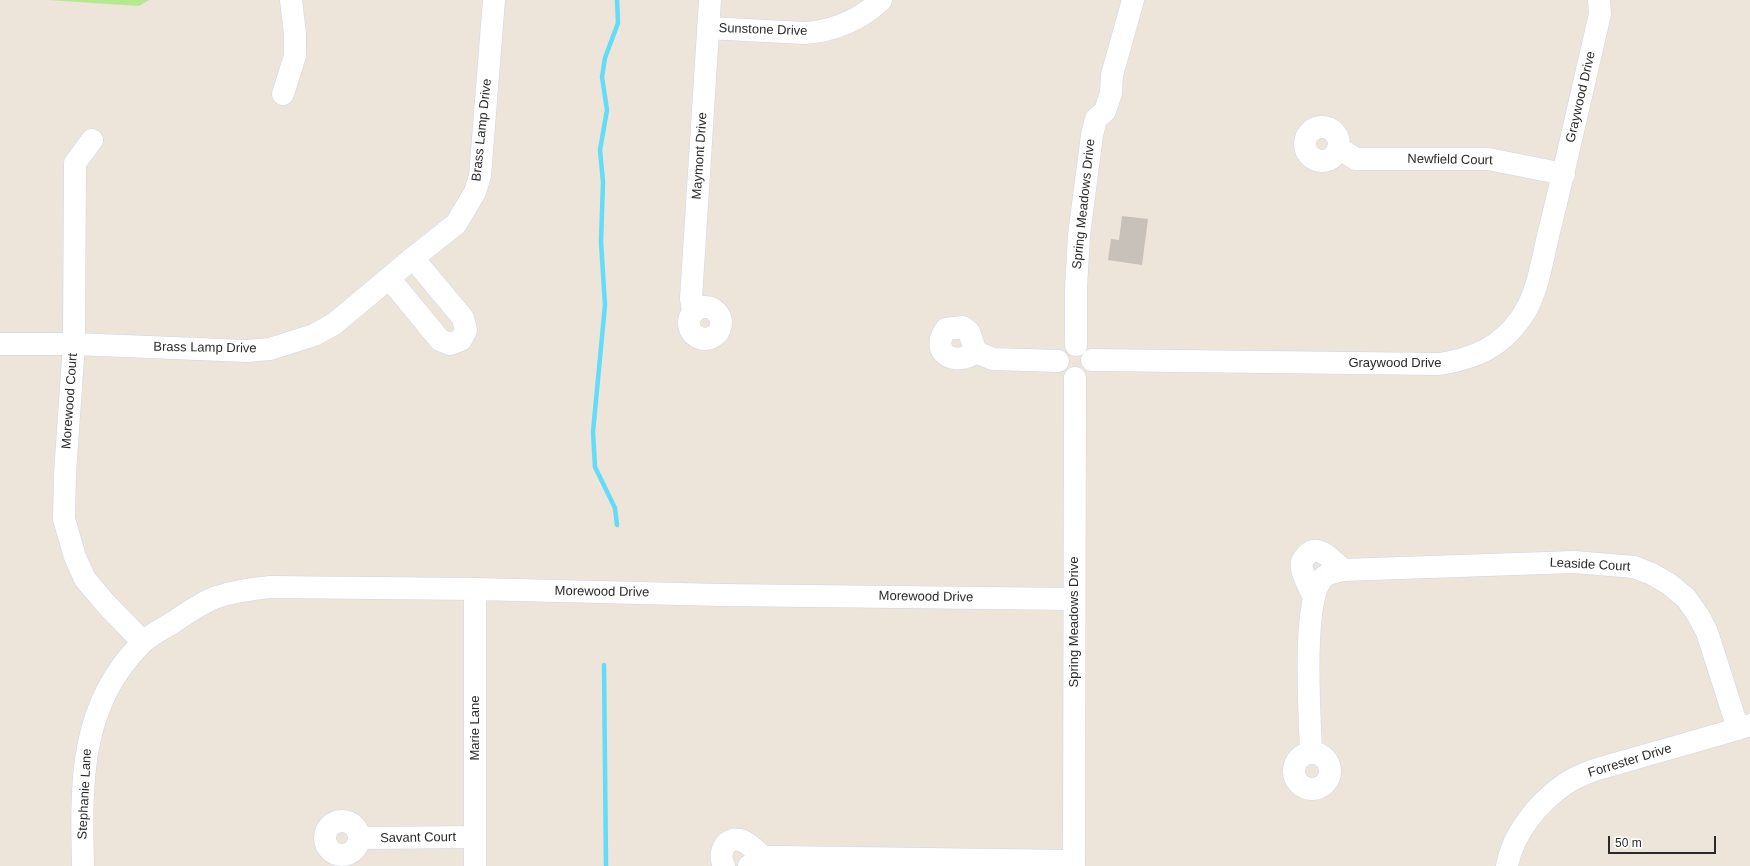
<!DOCTYPE html>
<html>
<head>
<meta charset="utf-8">
<style>
  body { margin:0 }
  #map { position:relative; width:1750px; height:866px; overflow:hidden; background:#ede4da; font-family:Arial,sans-serif }
  canvas { display:block }
  .scale { position:absolute; left:1608px; top:836px; width:108px; height:18px; box-sizing:border-box; border:2px solid #2a2a2a; border-top:0; padding-left:5px; font-size:12px; line-height:14px; white-space:nowrap; color:#2a2a2a; -webkit-text-stroke:3px #fff; paint-order:stroke }
</style>
</head>
<body>
<div id="map">
<canvas width="1750" height="866"></canvas>
<div class="scale">50 m</div>
</div>
<script>
const ctx = document.querySelector('canvas').getContext('2d');
ctx.lineJoin = 'round';
function fill(path, color) {
  ctx.fillStyle = color;
  ctx.fill(path, 'evenodd');
}
function trace(path, color, width, dash) {
  ctx.strokeStyle = color;
  ctx.lineWidth = width;
  ctx.lineCap = dash ? 'butt' : 'round';
  ctx.setLineDash(dash || []);
  ctx.stroke(path);
}
function drawText(font, color, halo, rows, align = 'center') {
  ctx.font = font + ' Arial,sans-serif';
  ctx.lineWidth = 3.5;
  ctx.setLineDash([]);
  ctx.textBaseline = 'middle';
  ctx.strokeStyle = halo;
  ctx.fillStyle = color;
  for (const [text, x, y, turn = 0] of rows) {
    ctx.save();
    ctx.translate(x, y);
    ctx.rotate((+turn || 0) * Math.PI / 180);
    ctx.textAlign = isNaN(turn) ? turn : align;
    if (halo) ctx.strokeText(text, 0, 0);
    ctx.fillText(text, 0, 0);
    ctx.restore();
  }
}
fill(new Path2D(`
  M48,0H149L139,6Z`), '#b6e892');
trace(new Path2D(`
  M617,0L618,23L605,58L602,77L607,110L600,150L603,182L601,242L605,305L593,432L595,467L615,508L617,525
  M604,665L606,866`), '#64dcf8', 4.5);
fill(new Path2D(`
  M1122,216L1148,219L1142,265L1108,260L1111,239L1119,240Z`), '#c8c1ba');
const minor = new Path2D(`
  M708,28L804,33C834,31 859,21 881,0
  M283,94L295,56V34L291,0
  M1305 144a17 17 0 1 1 34 0a17 17 0 1 1-34 0Z
  M92,140L75,163L74,344L65,473L64,519L75,557L85,579L106,604L143,642
  M1338,148L1356,159H1488L1564,174
  M389,278L440,340L450,344L461,340L466,330L463,318L413,258
  M689 323a16 16 0 1 1 32 0a16 16 0 1 1-32 0Z
  M693,311L691,299L710,0
  M0,344H74L247,351L270,349L314,335L334,324L413,258L456,224L475,192L480,176L494,0
  M1076,345V288L1079,235L1092,135L1096,119L1105,111L1111,93L1112,75L1133,0
  M976,352L969,332L963,327L946,329C929,352 954,368 976,352L993,359L1058,361
  M1092,360L1440,364C1475,358 1500,348 1521,318C1538,294 1542,260 1549,232C1567,159 1583,87 1600,14L1599,0
  M1314,598C1310,588 1304,578 1302,569C1301,564 1302,560 1305,557C1317,540 1334,562 1343,570
  M1294 771a18 18 0 1 1 36 0a18 18 0 1 1-36 0Z
  M1311,753C1310,717 1302,607 1321,580C1326,573 1335,572 1343,570L1574,562L1634,567L1652,574L1669,584L1686,598L1698,615L1707,632L1738,729
  M325 838a17 17 0 1 1 34 0a17 17 0 1 1-34 0Z
  M360,838L475,837
  M83,866C81,784 79,705 142,643C150,635 163,629 172,623C186,614 202,602 217,597C234,591 252,589 270,587L475,589L721,595L1074,599
  M475,866V589
  M724,866C717,853 726,834 743,841C750,844 757,852 763,857
  M749,866L763,857H779L1074,861
  M1074,866L1075,378
  M1507,866C1513,833 1538,803 1565,784C1586,770 1613,765 1636,758C1674,747 1712,737 1750,725`);
trace(minor, '#cfd5e4', 23);
trace(minor, '#fff', 22);
drawText('13px', '#2a2a2a', '#fff', [
  ["Sunstone Drive",763,30,2],
  ["Graywood Drive",1581,97,-77],
  ["Brass Lamp Drive",482,130,-84],
  ["Maymont Drive",700,156,-86],
  ["Newfield Court",1450,160,1],
  ["Spring Meadows Drive",1084,204,-84],
  ["Brass Lamp Drive",205,348,1],
  ["Graywood Drive",1395,363],
  ["Morewood Court",70,401,-86],
  ["Leaside Court",1590,565,3],
  ["Morewood Drive",602,592,1],
  ["Morewood Drive",926,597,1],
  ["Spring Meadows Drive",1074,622,-90],
  ["Marie Lane",475,728,-90],
  ["Forrester Drive",1630,761,-17],
  ["Stephanie Lane",85,794,-87],
  ["Savant Court",418,838,-1]
]);
</script>
</body>
</html>
